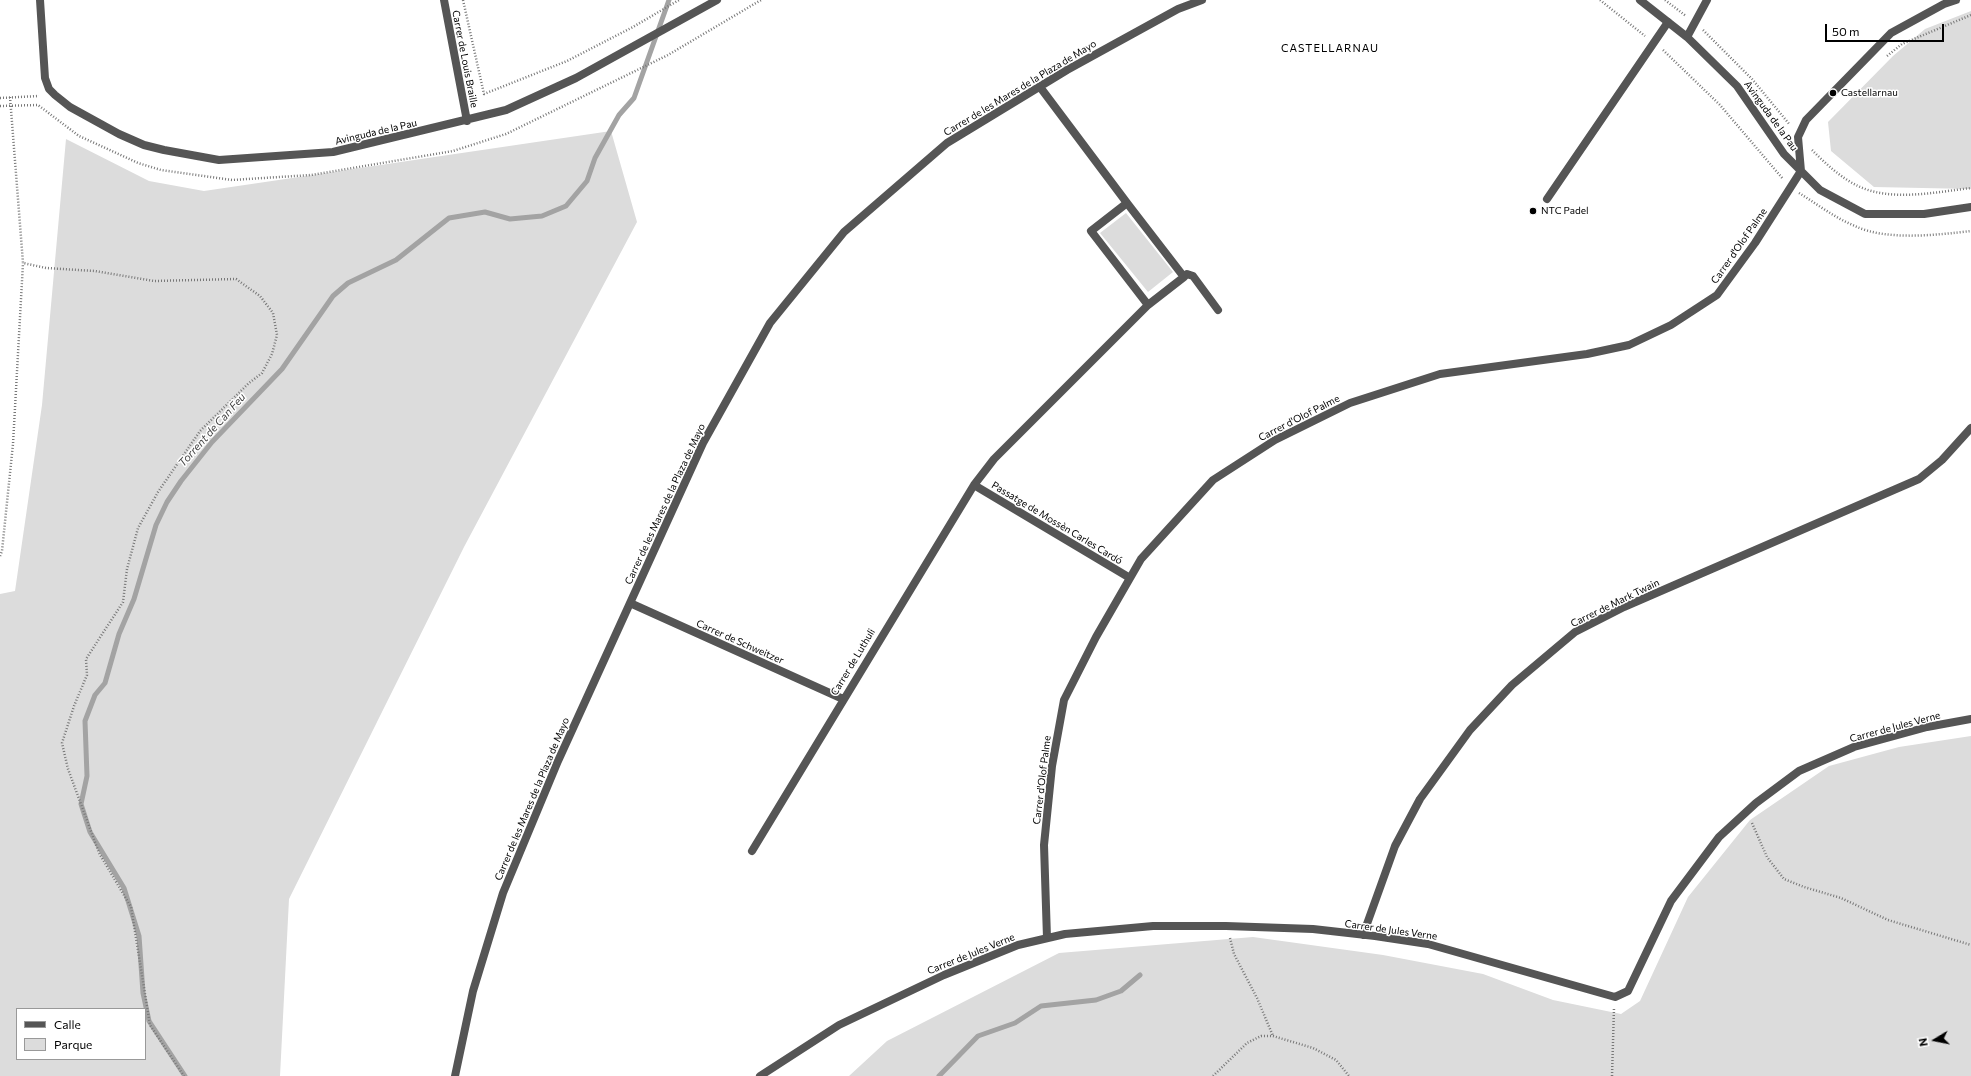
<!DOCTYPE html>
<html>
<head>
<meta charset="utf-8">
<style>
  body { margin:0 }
  #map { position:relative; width:1971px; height:1076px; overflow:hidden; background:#fff; font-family:Commissioner,sans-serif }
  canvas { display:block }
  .legend { position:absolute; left:16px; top:1008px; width:130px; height:52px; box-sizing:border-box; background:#fff; border:1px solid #999; margin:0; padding:5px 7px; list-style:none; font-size:12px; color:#000 }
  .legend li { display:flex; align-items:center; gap:8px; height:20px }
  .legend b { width:20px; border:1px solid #999 }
  .north { position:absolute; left:1915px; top:1020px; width:40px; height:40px; -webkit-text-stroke:3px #fff; paint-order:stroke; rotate:260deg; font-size:11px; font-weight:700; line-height:16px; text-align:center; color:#000 }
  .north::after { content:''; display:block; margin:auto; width:14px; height:18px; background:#000; clip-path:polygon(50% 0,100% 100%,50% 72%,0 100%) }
  .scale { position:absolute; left:1825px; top:24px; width:119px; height:18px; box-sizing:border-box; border:2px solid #000; border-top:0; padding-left:5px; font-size:12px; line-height:14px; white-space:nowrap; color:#000; -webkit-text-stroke:3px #fff; paint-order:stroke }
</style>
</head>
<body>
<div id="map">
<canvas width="1971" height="1076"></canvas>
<ul class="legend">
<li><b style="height:5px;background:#555"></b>Calle</li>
<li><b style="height:11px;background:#dcdcdc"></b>Parque</li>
</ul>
<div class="north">N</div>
<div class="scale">50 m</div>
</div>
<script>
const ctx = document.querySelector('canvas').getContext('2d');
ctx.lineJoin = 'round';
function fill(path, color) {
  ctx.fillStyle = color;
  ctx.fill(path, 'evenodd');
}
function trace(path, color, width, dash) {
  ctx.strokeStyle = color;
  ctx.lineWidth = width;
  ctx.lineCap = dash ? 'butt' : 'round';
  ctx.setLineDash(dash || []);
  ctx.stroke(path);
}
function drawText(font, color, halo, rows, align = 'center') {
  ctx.font = font + ' Commissioner,sans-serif';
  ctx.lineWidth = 3;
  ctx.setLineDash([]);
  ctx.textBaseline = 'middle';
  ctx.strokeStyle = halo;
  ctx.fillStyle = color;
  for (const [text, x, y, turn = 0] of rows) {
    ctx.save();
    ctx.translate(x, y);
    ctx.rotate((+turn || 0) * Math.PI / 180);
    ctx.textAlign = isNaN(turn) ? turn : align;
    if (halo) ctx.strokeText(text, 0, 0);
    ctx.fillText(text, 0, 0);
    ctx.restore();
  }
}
fill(new Path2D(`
  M1971,11V189L1874,187L1831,151L1828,122L1893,56L1925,29Z
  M611,131L637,222L464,547L289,899L280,1076H0V594L15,591L42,405L66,139L149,181L204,191ZM17,1009H145V1059H17Z
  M1126,213L1173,272L1148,292L1100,233Z
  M1971,736V1076H849L887,1041L1059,953L1253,937L1383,955L1483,974L1553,1000L1621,1014L1640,1001L1688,897L1750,820L1829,766L1899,747Z`), '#dcdcdc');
trace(new Path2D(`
  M185,1076L149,1021L143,993L139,936L124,888L90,832L81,804L87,776L85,721L95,695L105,683L119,634L134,599L156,525L167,502L181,481L212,442L282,369L333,296L348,283L396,260L449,218L485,212L510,219L542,216L566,206L587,181L595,158L619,115L634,98L669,0
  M939,1076L978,1036L1015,1023L1041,1006L1096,1000L1121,991L1140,975`), '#a3a3a3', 5);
trace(new Path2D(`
  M463,0L484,94L567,61L633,27L679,0
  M1600,0L1645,36
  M1665,0L1686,16
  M1703,30L1752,79L1790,125
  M1663,50L1720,105L1783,179
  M1887,56L1902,44L1971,15
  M10,97L23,263L46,268L95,271L154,281L236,279L260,296L273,313L277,335L272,354L262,373L249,383L200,431L158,492L138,528L127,569L123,602L86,659L87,675L74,706L62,743L68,769L99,853L131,907L150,1025L184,1076
  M0,98L39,96
  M0,106L38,105L79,136L138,163L161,170L232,180L311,175L453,151L506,134L668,55L761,0
  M1812,150C1825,163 1841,178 1858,186C1891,202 1936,192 1971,188
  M1799,193C1817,204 1835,218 1855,226C1886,241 1937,235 1971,231
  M0,556L2,551L13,444L23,263
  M1752,823L1767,857L1784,879L1804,887L1841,898L1888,920L1971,945
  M1230,938L1234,954L1257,998L1273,1036
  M1213,1076L1247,1043L1261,1036H1273L1313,1048L1336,1060L1349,1076
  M1612,1076L1614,1008`), '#777', 2.5, [1, 2]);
trace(new Path2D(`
  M1547,199L1668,22`), '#555', 8);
trace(new Path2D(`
  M40,0L45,78L49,89L55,95L70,107L119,134L144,145L164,150L219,160L333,152L506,110L576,78L717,0
  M444,0L467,121
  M1640,0L1687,37L1737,86L1784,154L1820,190L1865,214H1924L1971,207
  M1687,37L1707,0
  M1040,87L1127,203
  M1801,171L1798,137L1806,120L1891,33L1944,4L1956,0
  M1184,277L1187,274L1193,276L1218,310
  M974,485L1130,578
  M630,603L843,699
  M752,851L974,485L994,459L1148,305L1184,277L1127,203L1091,231L1148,305
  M1363,935L1395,846L1420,799L1470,730L1512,685L1575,632L1624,607L1919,479L1942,460L1971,428
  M1047,938L1044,845L1052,766L1064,700L1096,637L1141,559L1213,480L1275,440L1350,403L1440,374L1587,354L1629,345L1671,325L1717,295L1755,243L1801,171
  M455,1076L473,991L503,893L558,761L703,443L770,323L844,232L947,143L1067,70L1178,9L1202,0
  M760,1076L839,1025L944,975L1018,945L1065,934L1153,926H1226L1313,929L1375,936L1428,944L1615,997L1628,991L1671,901L1719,837L1756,803L1799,771L1854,747L1927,727L1971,719`), '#555', 8);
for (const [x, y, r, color] of [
  [1833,93,4,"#000"],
  [1533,211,4,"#000"]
]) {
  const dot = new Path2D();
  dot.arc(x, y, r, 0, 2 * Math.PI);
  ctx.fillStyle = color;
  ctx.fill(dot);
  trace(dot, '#fff', 1.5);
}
drawText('10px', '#000', '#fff', [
  ["Carrer de Louis Braille",465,59,79],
  ["Carrer de les Mares de la Plaza de Mayo",1020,88,-31],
  ["Avinguda de la Pau",1771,116,54],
  ["Avinguda de la Pau",376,132,-13],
  ["Carrer d'Olof Palme",1739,246,-55],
  ["Carrer d'Olof Palme",1299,418,-27],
  ["Carrer de les Mares de la Plaza de Mayo",665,504,-65],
  ["Passatge de Mossèn Carles Cardó",1057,523,31],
  ["Carrer de Mark Twain",1615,603,-26],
  ["Carrer de Schweitzer",740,642,24],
  ["Carrer de Luthuli",853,662,-59],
  ["Carrer de Jules Verne",1895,727,-15],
  ["Carrer d'Olof Palme",1042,780,-83],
  ["Carrer de les Mares de la Plaza de Mayo",532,799,-67],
  ["Carrer de Jules Verne",1391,930,8],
  ["Carrer de Jules Verne",971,954,-22]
]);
drawText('10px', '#000', '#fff', [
  ["Castellarnau",1841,93],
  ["NTC Padel",1541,211]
], 'left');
ctx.letterSpacing = '1px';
drawText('11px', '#000', '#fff', [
  ["CASTELLARNAU",1330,48]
]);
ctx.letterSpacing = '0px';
drawText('italic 11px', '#444', '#fff', [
  ["Torrent de Can Feu",212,430,-48]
]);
</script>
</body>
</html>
